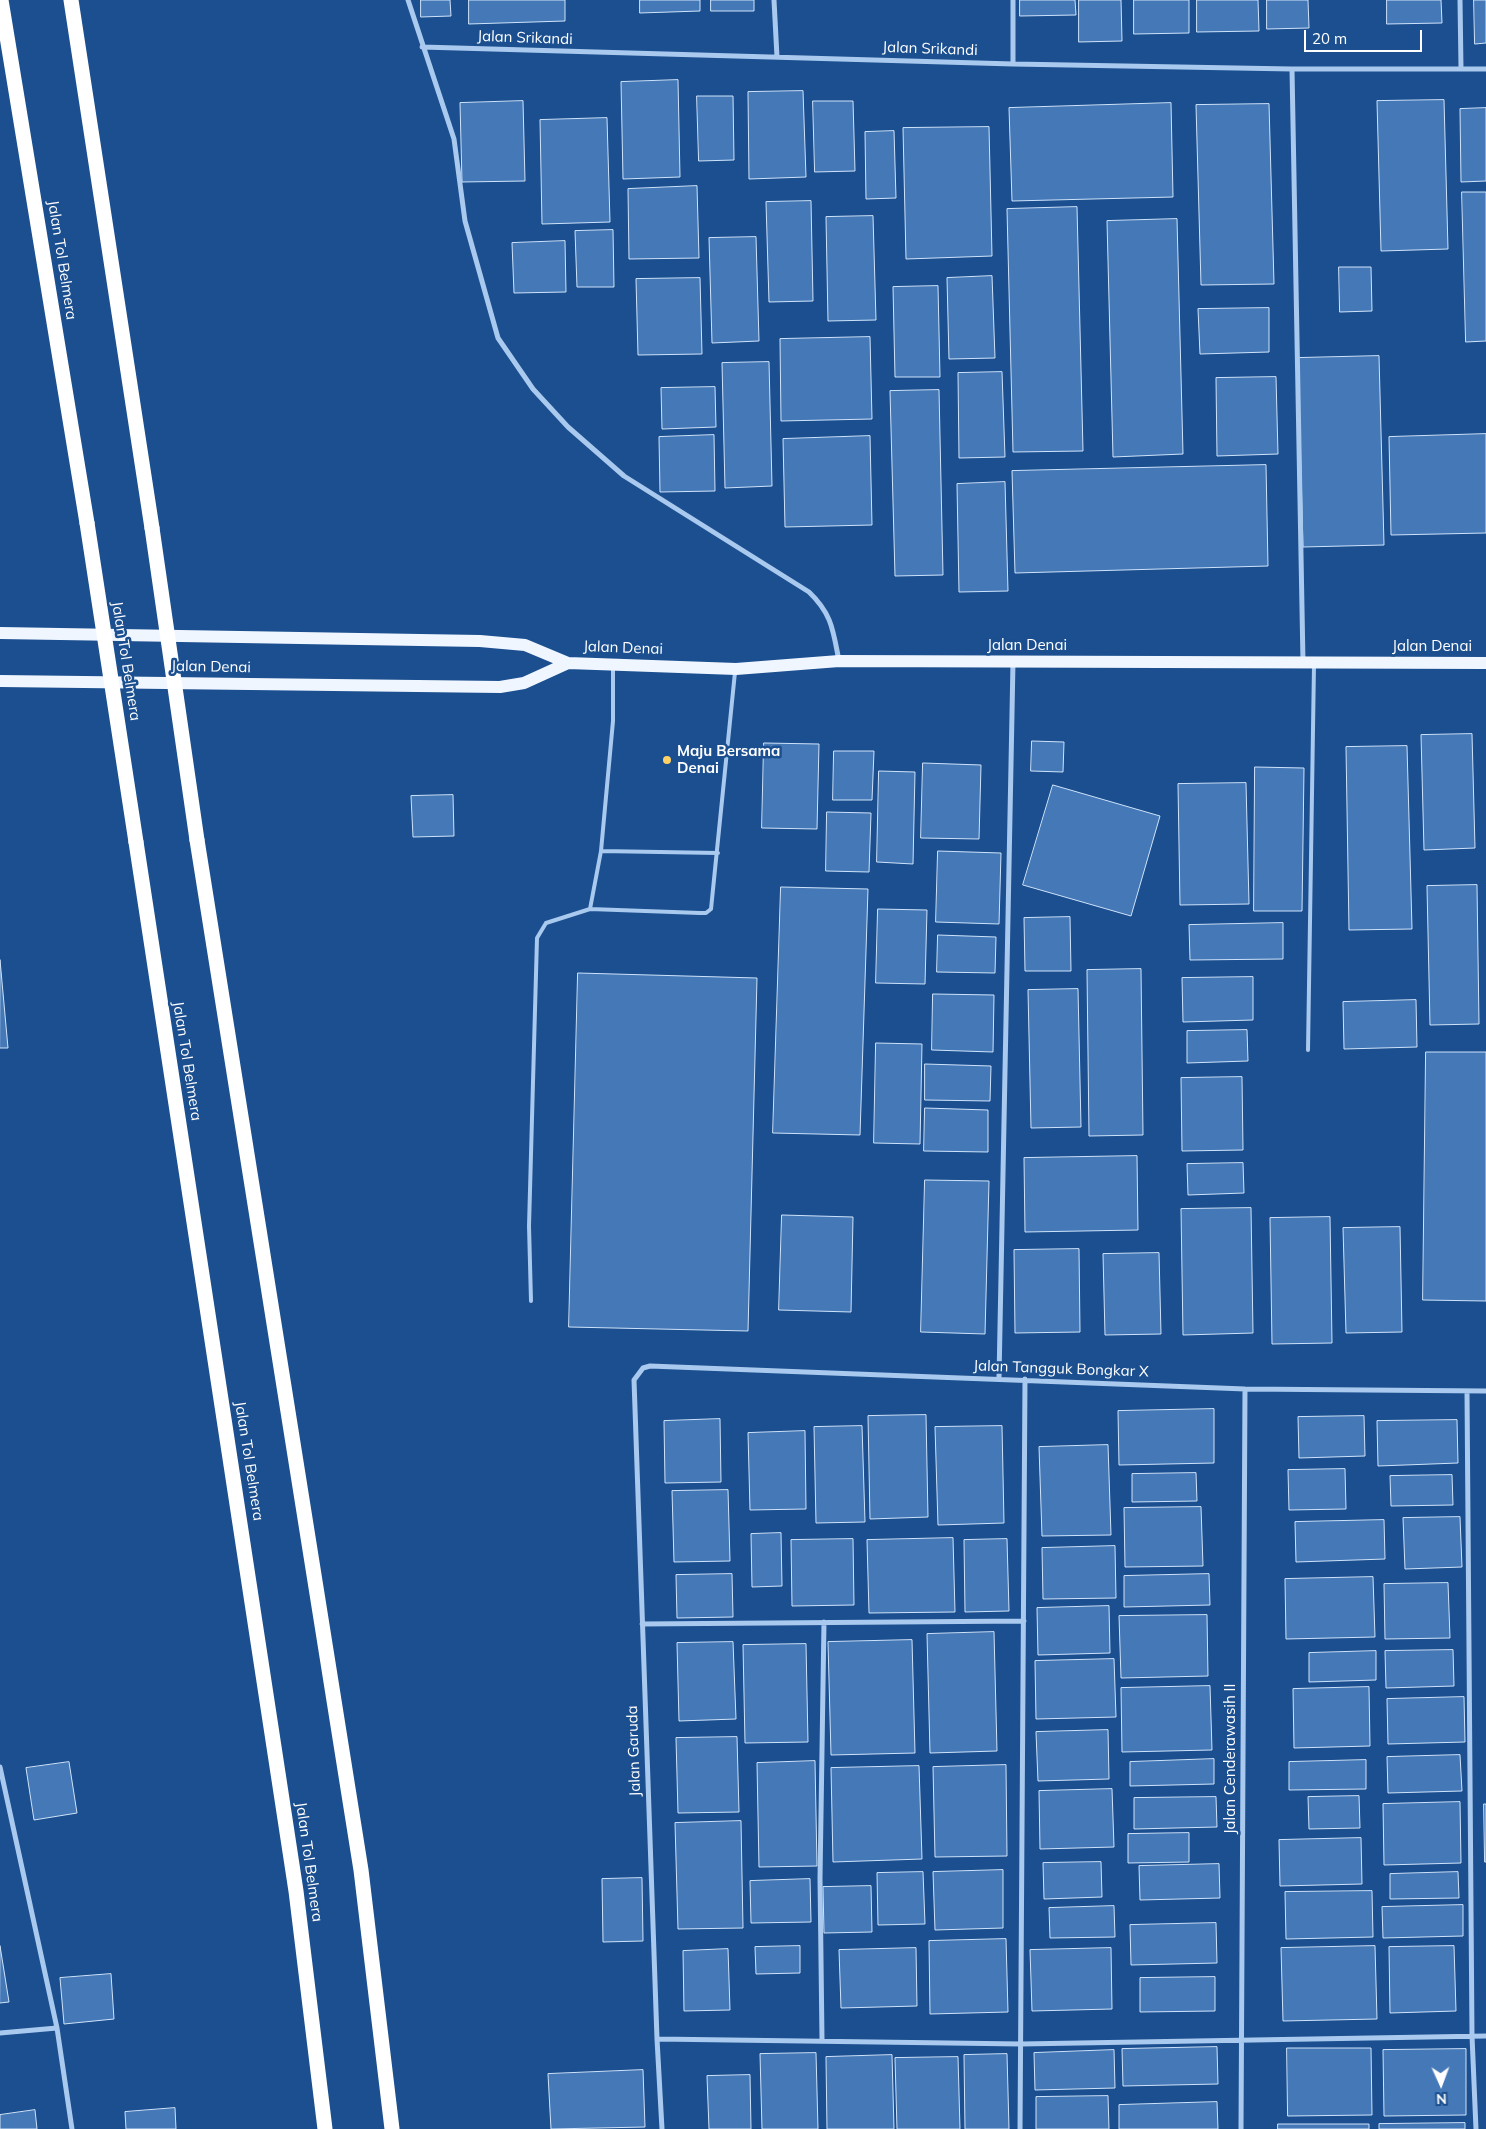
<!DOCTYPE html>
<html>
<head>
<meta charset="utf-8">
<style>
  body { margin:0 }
  #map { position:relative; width:1486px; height:2129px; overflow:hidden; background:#1b4f8f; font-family:Mulish,sans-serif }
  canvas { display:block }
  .north { position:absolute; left:1416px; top:2059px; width:50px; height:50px; -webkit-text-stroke:4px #1b4f8f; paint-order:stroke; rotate:178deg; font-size:14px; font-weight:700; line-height:20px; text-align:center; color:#fff }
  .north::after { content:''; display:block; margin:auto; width:18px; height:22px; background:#fff; clip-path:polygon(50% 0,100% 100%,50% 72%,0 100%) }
  .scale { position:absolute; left:1304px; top:30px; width:118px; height:22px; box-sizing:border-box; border:2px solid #fff; border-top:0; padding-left:6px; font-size:15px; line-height:18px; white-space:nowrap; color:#fff; -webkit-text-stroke:4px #1b4f8f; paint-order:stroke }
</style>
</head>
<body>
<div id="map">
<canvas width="1486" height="2129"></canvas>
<div class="north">N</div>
<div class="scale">20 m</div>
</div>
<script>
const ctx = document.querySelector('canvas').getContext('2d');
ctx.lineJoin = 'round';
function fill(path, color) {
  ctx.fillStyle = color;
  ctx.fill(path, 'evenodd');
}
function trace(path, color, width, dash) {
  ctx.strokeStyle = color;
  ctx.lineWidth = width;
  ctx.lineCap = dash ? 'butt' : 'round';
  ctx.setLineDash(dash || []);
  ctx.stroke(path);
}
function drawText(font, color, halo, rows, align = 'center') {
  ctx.font = font + ' Mulish,sans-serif';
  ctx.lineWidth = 5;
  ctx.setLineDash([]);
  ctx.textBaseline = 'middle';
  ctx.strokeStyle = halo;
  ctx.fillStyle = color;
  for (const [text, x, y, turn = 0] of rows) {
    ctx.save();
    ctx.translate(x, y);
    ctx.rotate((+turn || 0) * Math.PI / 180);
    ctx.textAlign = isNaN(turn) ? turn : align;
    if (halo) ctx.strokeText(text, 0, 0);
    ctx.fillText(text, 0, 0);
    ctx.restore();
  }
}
const building = new Path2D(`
  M421,0H450L451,16L421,17Z
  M469,0H565V21L469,24Z
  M640,0H700V11L640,13Z
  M711,0H754V11H711Z
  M1020,0H1075L1076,15L1020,16Z
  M1079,0H1121L1122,41L1079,42Z
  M1134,0H1189V33L1134,34Z
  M1197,0H1258L1259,31L1197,32Z
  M1267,0H1308L1309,28L1267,29Z
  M1387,0H1441L1442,23L1387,24Z
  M1474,0H1486V43L1475,44Z
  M678,80L680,177L623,179L621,82Z
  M803,91L806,177L749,179L748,92Z
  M697,96H733L734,160L699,161Z
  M1444,100L1448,249L1381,251L1377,101Z
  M523,101L525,181L462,182L460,103Z
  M813,101H853L855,171L815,172Z
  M1171,103L1173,197L1012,201L1009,108Z
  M1269,104L1274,284L1201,285L1196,105Z
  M1486,108V181L1461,182L1460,109Z
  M607,118L610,222L542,224L540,120Z
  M989,127L992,256L906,259L903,128Z
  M894,131L896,198L866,199L865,132Z
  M697,186L699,258L629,259L628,189Z
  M1462,192H1486V341L1466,342Z
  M811,201L813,301L769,302L766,202Z
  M1077,207L1083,451L1013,452L1007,209Z
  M873,216L876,320L828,321L826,217Z
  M1177,219L1183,454L1113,457L1107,221Z
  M613,230L614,287H577L575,231Z
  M756,237L759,341L712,343L709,238Z
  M565,241L566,292L514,293L512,243Z
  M1339,267H1371L1372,311L1340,312Z
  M992,276L995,358L949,359L947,278Z
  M700,278L702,354L638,355L636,279Z
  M938,286L940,377H895L893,287Z
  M1269,308V352L1200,354L1198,309Z
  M870,337L872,419L781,421L780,339Z
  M1379,356L1384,545L1303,547L1298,358Z
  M769,362L772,486L725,488L722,363Z
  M1002,372L1005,457L959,458L958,373Z
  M1276,377L1278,454L1217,456L1216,378Z
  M715,387L716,427L662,429L661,388Z
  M939,390L943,575L895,576L890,391Z
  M1486,434V533L1391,535L1389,437Z
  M714,435L715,491L660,492L659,437Z
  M870,436L872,525L785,527L783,439Z
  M1266,465L1268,566L1015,573L1012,471Z
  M1005,482L1008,591L959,592L957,484Z
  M1472,734L1475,848L1424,850L1421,735Z
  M1032,741L1064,742L1063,772L1031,771Z
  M764,743L819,744L817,829L762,828Z
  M1407,746L1412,929L1349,930L1346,747Z
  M834,751H874L872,800H833Z
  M923,763L981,765L979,839L921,838Z
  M1255,767L1304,768L1302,911H1254Z
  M879,771L915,772L913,864L877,862Z
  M1246,783L1249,904L1180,905L1178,784Z
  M1053,785L1160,816L1131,916L1023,885Z
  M453,795L454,836L413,837L411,796Z
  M827,812L871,813L869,872L826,871Z
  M938,851L1001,853L999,924L936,922Z
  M1477,885L1479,1024L1430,1025L1427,886Z
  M781,887L868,889L860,1135L773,1133Z
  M878,909L927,910L925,984L876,983Z
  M1070,917L1071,971H1025L1024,918Z
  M1283,923V959L1190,960L1189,925Z
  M938,935L996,937L995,973L937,972Z
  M0,960L8,1048H0Z
  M1141,969L1143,1135L1089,1136L1087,970Z
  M578,973L757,978L748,1331L569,1327Z
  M1253,977V1020L1183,1022L1182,978Z
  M1078,989L1081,1127L1031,1128L1028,990Z
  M933,994L994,995L993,1052L932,1050Z
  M1416,1000L1417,1047L1344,1049L1343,1002Z
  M1247,1030L1248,1061L1187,1063V1031Z
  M876,1043L922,1044L920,1144L874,1143Z
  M1426,1052H1486V1301L1423,1300Z
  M925,1064L991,1066L990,1101L925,1100Z
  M1242,1077L1243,1150L1182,1151L1181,1078Z
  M925,1108L988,1110V1152L924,1151Z
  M1137,1156L1138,1230L1025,1232L1024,1158Z
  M1243,1163L1244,1193L1188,1195L1187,1164Z
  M925,1180L989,1181L985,1334L921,1332Z
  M1251,1208L1253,1333L1183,1335L1181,1209Z
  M782,1215L853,1217L851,1312L779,1310Z
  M1330,1217L1332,1343L1272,1344L1270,1218Z
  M1400,1227L1402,1332L1346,1333L1343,1228Z
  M1079,1249L1080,1332L1015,1333L1014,1250Z
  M1159,1253L1161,1334L1105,1335L1103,1254Z
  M1214,1409V1463L1119,1465L1118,1411Z
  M926,1415L928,1517L870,1519L868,1416Z
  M1364,1416L1365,1456L1299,1458L1298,1417Z
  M720,1419L721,1482L665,1483L664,1421Z
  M1457,1420L1458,1463L1378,1466L1377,1421Z
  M862,1426L865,1522L816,1523L814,1427Z
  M1002,1426L1004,1523L938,1525L935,1427Z
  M805,1431L806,1509L750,1510L748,1433Z
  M1108,1445L1111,1535L1042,1536L1039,1447Z
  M1345,1469L1346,1509L1289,1510L1288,1470Z
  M1196,1473L1197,1501L1132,1502V1474Z
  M1452,1475L1453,1505L1391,1506L1390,1476Z
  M728,1490L730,1561L674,1562L672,1491Z
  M1201,1507L1203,1566L1125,1567L1124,1508Z
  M1460,1517L1462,1567L1405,1569L1403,1518Z
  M1384,1520L1385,1559L1296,1562L1295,1522Z
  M781,1533L782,1586L752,1587L751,1534Z
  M953,1538L955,1612L869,1613L867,1540Z
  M853,1539L854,1605L792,1606L791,1540Z
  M1007,1539L1009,1611L965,1612L964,1540Z
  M1115,1546L1116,1598L1043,1599L1042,1548Z
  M732,1574L733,1617L677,1618L676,1575Z
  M1209,1574L1210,1605L1124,1607V1576Z
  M1373,1577L1375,1637L1286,1639L1285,1579Z
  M1448,1583L1450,1638L1385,1639L1384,1584Z
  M1109,1606L1110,1653L1038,1655L1037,1608Z
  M1207,1615L1208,1676L1121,1678L1119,1616Z
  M994,1632L997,1751L930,1753L927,1634Z
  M912,1640L915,1753L831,1755L828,1642Z
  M733,1642L736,1719L679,1721L677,1643Z
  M806,1644L808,1742L745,1743L743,1645Z
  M1453,1650L1454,1686L1386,1688L1385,1651Z
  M1376,1651V1680L1309,1682V1653Z
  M1114,1659L1116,1717L1036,1719L1035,1661Z
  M1210,1686L1212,1750L1122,1752L1121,1688Z
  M1369,1687L1370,1746L1294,1748L1293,1689Z
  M1464,1697L1465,1742L1388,1744L1387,1699Z
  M1108,1730L1109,1779L1038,1781L1036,1732Z
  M737,1737L739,1812L678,1813L676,1738Z
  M1460,1755L1462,1791L1388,1793L1387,1757Z
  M1214,1759V1784L1130,1786V1762Z
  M1366,1760V1789L1289,1790V1762Z
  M815,1761L817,1866L759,1867L757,1763Z
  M69,1762L77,1813L34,1820L26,1768Z
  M1006,1765L1007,1856L935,1857L933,1767Z
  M919,1766L922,1859L833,1862L831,1768Z
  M1112,1789L1114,1847L1040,1849L1039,1791Z
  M1359,1796L1360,1828L1309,1829L1308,1797Z
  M1216,1797L1217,1827L1134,1829V1798Z
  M1460,1802L1461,1863L1384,1865L1383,1804Z
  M1484,1804H1486V1862H1485Z
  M741,1821L743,1928L678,1929L675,1823Z
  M1189,1833V1862L1128,1863V1834Z
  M1361,1838L1362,1884L1280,1886L1279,1840Z
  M1101,1862L1102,1897L1044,1899L1043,1863Z
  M1219,1864L1220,1898L1140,1900L1139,1866Z
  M1003,1870V1928L935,1930L933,1872Z
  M923,1872L925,1924L878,1925L877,1873Z
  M1458,1872L1459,1898L1390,1899V1874Z
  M642,1878L643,1941L603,1942L602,1879Z
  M810,1879L811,1922L751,1923L750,1881Z
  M871,1886L872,1932L824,1933L823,1887Z
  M1372,1891L1373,1937L1286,1939L1285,1892Z
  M1463,1905V1936L1383,1938L1382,1907Z
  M1114,1906L1115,1937L1050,1938L1049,1908Z
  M1216,1923L1217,1963L1131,1965L1130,1925Z
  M1006,1939L1008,2012L930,2014L929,1941Z
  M0,1946L9,2002L0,2003Z
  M800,1946V1973L756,1974L755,1947Z
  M1375,1946L1377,2019L1283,2021L1281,1948Z
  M1454,1946L1456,2011L1390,2013L1389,1947Z
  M916,1948L917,2006L841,2008L839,1950Z
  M1111,1948L1112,2009L1032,2011L1030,1950Z
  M728,1949L730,2010L684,2011L683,1951Z
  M111,1974L114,2019L64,2024L60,1978Z
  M1215,1977V2011L1140,2012V1978Z
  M1217,2047L1218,2084L1123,2086L1122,2049Z
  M1287,2048H1371L1372,2115L1288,2116Z
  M1466,2049V2115L1384,2116L1383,2050Z
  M1114,2050L1115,2088L1035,2090L1034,2053Z
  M816,2053L818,2129H762L760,2054Z
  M1007,2054L1009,2129H965L964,2055Z
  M892,2055L894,2129H827L826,2057Z
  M958,2057L960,2129H897L895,2058Z
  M643,2070L645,2127L551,2129L548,2074Z
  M750,2075L751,2129H709L707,2076Z
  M1108,2096L1109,2129H1036V2097Z
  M1217,2102L1218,2129H1119V2105Z
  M175,2108L176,2129H126L125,2112Z
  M35,2110L37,2129H0V2115Z
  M1465,2123V2129H1379V2124Z
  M1278,2124H1369V2129H1278Z`);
fill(building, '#4478b7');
trace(building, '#cfe3fa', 1);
trace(new Path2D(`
  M601,851L613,721V666
  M590,909L601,851L718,853
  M1308,1050L1314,665
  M531,1301L529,1226L537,938L546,923L590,909L700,913H706L711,909L735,672`), '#a9c9ee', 4);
trace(new Path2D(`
  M408,0L454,139L465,221L498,338L533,389L568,427L624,476L809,592C832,614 833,630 839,661
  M774,0L777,57
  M1013,0V64
  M1460,0L1461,68
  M422,47L1013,64L1292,69H1486
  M1292,69L1303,662
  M999,1378L1013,662
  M1467,1391L1472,2036L1476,2129
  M642,1624L1024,1621
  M0,1767L57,2028L72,2129
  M0,2033L57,2028
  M657,2039L1021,2044L1486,2036
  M822,2040L820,1878L824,1622
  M662,2129L657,2039L634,1380L643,1368L650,1366L1245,1389L1486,1391
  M1020,2129L1025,1379
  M1241,2129L1245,1389`), '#a9c9ee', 5);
trace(new Path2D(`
  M0,633L480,641L525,645L568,663L736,669L839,661L1486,663
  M0,681L500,687L524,683L568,663`), '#f0f6ff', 12);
trace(new Path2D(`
  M1,0L87,523
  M71,0L152,528
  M197,840L361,1870L392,2129
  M136,842L296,1891L325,2129`), '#fff', 15);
trace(new Path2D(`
  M87,523L136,842
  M152,528L197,840`), '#fff', 15);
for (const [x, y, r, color] of [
  [667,760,5,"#ffd166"]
]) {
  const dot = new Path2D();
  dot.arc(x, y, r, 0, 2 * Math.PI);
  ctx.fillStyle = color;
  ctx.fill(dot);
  trace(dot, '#1b4f8f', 2);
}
drawText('15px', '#fff', '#1b4f8f', [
  ["Jalan Srikandi",525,38,2],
  ["Jalan Srikandi",930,49,2],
  ["Jalan Tol Belmera",62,260,81],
  ["Jalan Denai",1027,645],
  ["Jalan Denai",1432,646],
  ["Jalan Denai",623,648,2],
  ["Jalan Tol Belmera",126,661,81],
  ["Jalan Denai",211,667,1],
  ["Jalan Tol Belmera",187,1061,81],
  ["Jalan Tangguk Bongkar X",1061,1369,2],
  ["Jalan Tol Belmera",249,1461,81],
  ["Jalan Garuda",634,1751,-92],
  ["Jalan Cenderawasih II",1230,1759,-90],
  ["Jalan Tol Belmera",309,1862,82]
]);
drawText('bold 15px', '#fff', '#1b4f8f', [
  ["Maju Bersama",677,751],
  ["Denai",677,768]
], 'left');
</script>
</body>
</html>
